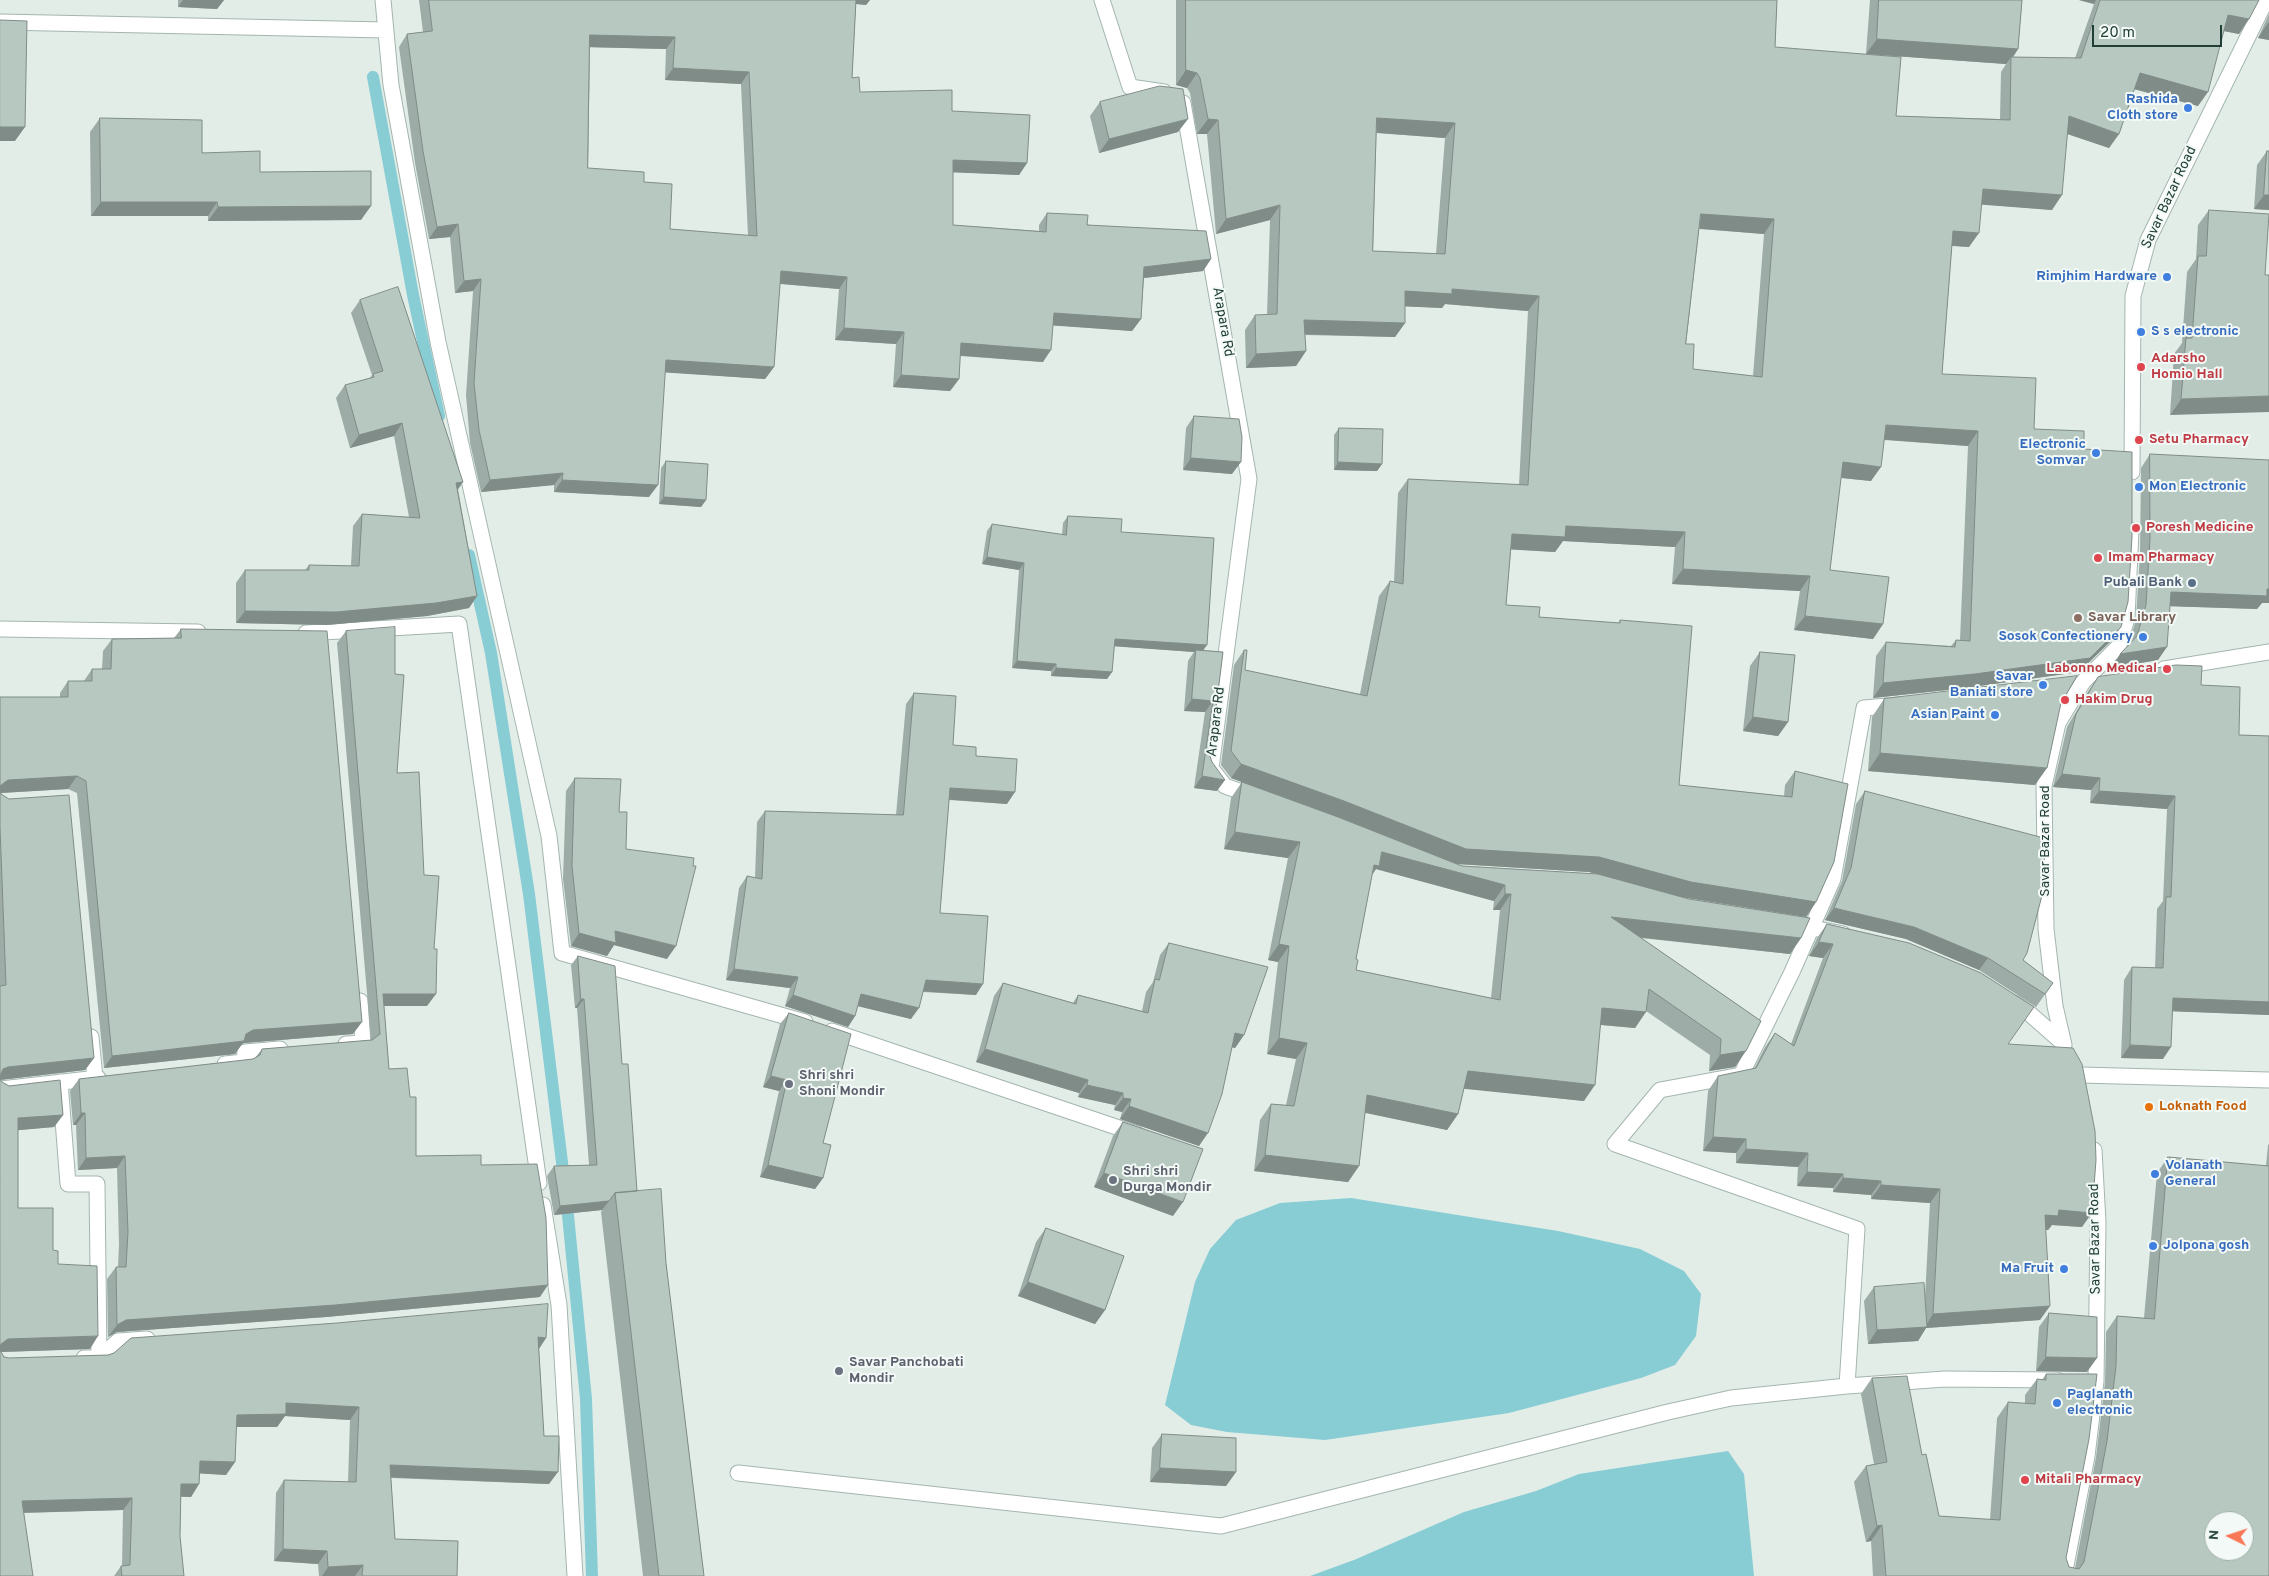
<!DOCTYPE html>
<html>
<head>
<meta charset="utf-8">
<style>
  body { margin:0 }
  #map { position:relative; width:2269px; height:1576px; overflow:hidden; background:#e2ede8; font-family:Overpass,sans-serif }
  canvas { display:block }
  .north { position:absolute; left:2204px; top:1511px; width:50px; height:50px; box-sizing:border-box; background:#f3f9f6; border:1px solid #9fafa9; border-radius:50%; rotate:274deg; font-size:14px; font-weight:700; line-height:20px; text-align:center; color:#213f36 }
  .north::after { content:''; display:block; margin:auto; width:18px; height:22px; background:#f87756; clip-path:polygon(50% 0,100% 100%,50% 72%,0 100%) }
  .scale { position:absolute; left:2092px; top:25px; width:130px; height:22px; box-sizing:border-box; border:2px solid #213f36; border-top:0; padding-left:6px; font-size:15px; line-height:18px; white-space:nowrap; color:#213f36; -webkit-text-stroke:4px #f3f9f6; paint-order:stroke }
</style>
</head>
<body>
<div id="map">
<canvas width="2269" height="1576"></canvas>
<div class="north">N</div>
<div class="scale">20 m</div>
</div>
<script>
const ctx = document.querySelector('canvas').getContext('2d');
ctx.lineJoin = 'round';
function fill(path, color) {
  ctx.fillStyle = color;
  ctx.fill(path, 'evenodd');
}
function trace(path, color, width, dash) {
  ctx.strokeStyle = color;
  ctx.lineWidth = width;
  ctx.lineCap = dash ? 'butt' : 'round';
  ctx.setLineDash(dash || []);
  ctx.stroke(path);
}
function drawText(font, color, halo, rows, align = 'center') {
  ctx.font = font + ' Overpass,sans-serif';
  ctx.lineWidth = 4;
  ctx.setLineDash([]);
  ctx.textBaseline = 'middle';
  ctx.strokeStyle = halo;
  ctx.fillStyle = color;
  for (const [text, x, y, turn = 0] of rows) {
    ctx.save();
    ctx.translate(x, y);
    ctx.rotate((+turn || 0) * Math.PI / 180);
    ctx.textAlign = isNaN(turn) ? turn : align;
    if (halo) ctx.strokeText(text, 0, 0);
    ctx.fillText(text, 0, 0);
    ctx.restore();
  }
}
fill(new Path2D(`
  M1351,1198L1558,1231L1640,1249L1684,1271L1701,1294L1696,1336L1675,1365L1641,1378L1509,1413L1325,1440L1227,1432L1191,1425L1165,1405L1195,1282L1210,1249L1236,1220L1280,1203Z
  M1728,1451L1744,1474L1754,1576H1310L1354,1560L1464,1512L1536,1491L1579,1474Z`), '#88ccd4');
trace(new Path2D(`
  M373,77L413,295L439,416
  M469,555L491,653L529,894L566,1195L586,1399L592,1576`), '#88ccd4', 12);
const street = new Path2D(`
  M383,0L391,85L438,342L549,836L562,953L805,1022
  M1102,0L1130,87L1164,92
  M0,22L386,30
  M1183,103L1249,479L1211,768L1225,786L1256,797
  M2132,472L2133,296L2148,240L2266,0
  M0,629L198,632
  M306,633L459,624L539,1183
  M2164,669L2269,652
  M1787,923L1843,934
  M2014,1003L2030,1014L2063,1043
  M832,1031L1137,1134
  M91,1037L95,1078
  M346,1044L363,1043L360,1001
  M2064,1045L2055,1006L2046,929L2044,786L2058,723L2083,682L2119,646L2127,618L2131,530
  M225,1064L244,1062L245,1052L280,1049
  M2081,1075L2269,1080
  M60,1082L68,1184H97L99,1358
  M0,1089L98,1078
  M543,1205L559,1305L575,1576
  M84,1358H99L118,1341L147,1339
  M1847,1386L1857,1229L1615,1144L1660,1090L1741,1075L1792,972L1833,879L1864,708L1899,705
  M738,1473L1221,1526L1668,1412L1731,1398L1847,1386L1945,1379L2057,1380
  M2064,1576L2087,1456L2096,1381L2098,1222L2094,1150`);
trace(street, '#a4b5af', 17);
trace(street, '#fff', 15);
fill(new Path2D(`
  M178,0H224L217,9L178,7Z
  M419,0H870L866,5L856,4L852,78L860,92L952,111L1027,163L1019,175L953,172V225L1039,231V225L1047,213L1211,259L1203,271L1144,278L1141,319L1132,331L1053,325L1043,362L960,356L959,379L950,391L893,387L896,344L835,340L839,289L780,284L774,367L765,379L665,372L649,497L554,492V485L481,492L470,443L466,395L473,291L455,293L450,237L429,239L415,163L399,47L407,34L423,32ZM590,47L666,49L665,80L741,84L748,236L670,229L588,168Z
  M1176,0H1777L1775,47L1896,116L2000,119L2001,72L2006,64L1866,54L1870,0H2022L2018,49L2013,57L2075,58L2094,4L2079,0H2259L2249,19L2239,34L2224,31L2198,106L2134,89L2119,134L2109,148L2067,134L2052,210L1981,204L1969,247L1952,246L1942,374L2034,429L2084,449L2111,641L2079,672L1965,688L1873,698L1876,656L1886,642L1951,646L1956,640L1960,641L1968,446L1884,440L1871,481L1841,478L1830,570L1883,624L1873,639L1794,630L1800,591L1672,584L1675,547L1563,541L1555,552L1511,549L1506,605L1539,617L1618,623L1620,620L1679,785L1784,796L1785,785L1795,771L1816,902L1806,917L1681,897L1589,872L1457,864L1462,866L1801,938L1790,954L1641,938L1761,1021L1735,1067L1709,1071L1710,1055L1646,1011L1635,1028L1601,1025L1584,1101L1464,1088L1458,1114L1447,1130L1365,1112L1359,1166L1348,1182L1254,1171L1260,1120L1271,1104L1286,1105L1296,1059L1267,1054L1278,962L1268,960L1288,858L1224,849L1231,798L1242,782L1231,778L1221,765L1234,665L1244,650L1245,670L1360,694L1379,596L1390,581L1394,582L1398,493L1408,479L1519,485L1528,311L1445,304L1442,308L1405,306V323L1395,337L1305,335L1306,351L1296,366L1246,368L1245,330L1255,315H1267L1270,220L1216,234L1207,134H1197L1190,93L1187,88L1176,85ZM1376,133L1445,138L1436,254L1373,251ZM1699,229L1764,234L1753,376L1693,369L1686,344ZM1376,869L1494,901L1493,910H1500L1491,998L1356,970V959L1372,875Z
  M2269,14V40L2258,38Z
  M1100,102L1178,132L1099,153L1090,116Z
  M100,118L260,172L361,220L208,221V216H91L90,132Z
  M2267,151H2269V210L2254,209L2257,165Z
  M2209,210L2265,275H2269L2170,415L2174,354L2182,343L2187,272L2196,259L2198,225Z
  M360,300L463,482L458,489L477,596L469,608L427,616L327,625L236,623V583L245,570H305L309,565L351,566L353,526L362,514L409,517L394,436L350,448L336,398L345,385L370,378L372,375L351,313Z
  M1194,416L1232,474L1183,470L1186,428Z
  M1339,428L1382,464L1377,471L1334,470V435Z
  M2150,454L2262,603L2257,609L2170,606L2158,660L2111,668L2129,644L2136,619L2140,553L2141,468Z
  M666,461L706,500L701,507L659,504L661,468Z
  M1068,516L1121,532L1207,645L1203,650L1223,652L1210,756L1217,791L1194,788L1205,712L1184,711L1188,661L1194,652L1114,646L1112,672L1107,679L1051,676V671L1012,668L1019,570L982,564L987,531L992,524L1062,535L1063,523Z
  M181,629L353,1034L244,1043L242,1044L235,1054L104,1068L77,793L68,789L1,793L94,1058L85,1070L0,1080L2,1082L63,1115L54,1127L18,1130V1208L53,1250L90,1349L1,1352L4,1357L9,1358L108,1355L546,1338L539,1349L544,1436L549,1484L391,1478L395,1539L457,1576H319L318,1564L274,1561L276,1493L284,1480L348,1482L350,1420L285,1416L277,1427H236L235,1462L226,1475L200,1473L199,1484L191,1497H181L180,1536L184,1576H114L121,1566H122L123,1510L24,1513L0,1576V697H60V693L68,681H84L92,669H102L103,651L112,639L174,638Z
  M346,631L395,674L397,773L427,1006H384L389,1069L410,1097L416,1156L481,1165L540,1297L326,1317L117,1332L108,1337L107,1279L116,1267H118L119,1244L117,1168L78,1170L76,1125H73L70,1091L79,1079L253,1059L255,1058L262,1049L371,1040L337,643Z
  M1760,652L1788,722L1778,736L1743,731L1750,666Z
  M2098,677L2201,685L2239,735L2269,736V1015L2172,1011L2163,1059L2121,1058L2124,980L2132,967L2155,968L2157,909L2163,901L2167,809L2090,803L2091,790L2053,787L2067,727L2089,690Z
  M914,693L953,745L976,756L1007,804L949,800L940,913L976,995L923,992L911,1019L858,1006L855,1016L848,1027L785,1006L790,988L726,980L739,888L747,876L755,878L757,822L765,811L896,815L906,704Z
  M1884,699L2035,785L1868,771L1872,717Z
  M575,778L619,812L626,849L667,959L614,945L607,956L571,946L563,879L566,791Z
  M1865,791L2023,960L2053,983L2036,1007L1979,970L1906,939L1825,920L1842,881L1856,804Z
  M1827,924L2008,1044L2082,1227L2052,1225L2048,1230H2045L2040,1320L1926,1328L1918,1341L1868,1344L1864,1301L1874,1287L1925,1297L1930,1203L1871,1199V1195L1833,1192V1188L1797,1186L1798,1167L1736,1163V1153L1703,1151L1708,1091L1718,1076L1754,1069L1765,1047L1775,1033L1791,1044L1823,958L1809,956L1817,938Z
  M1169,943L1244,1035L1235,1048L1232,1047L1199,1146L1120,1119L1122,1112L1114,1110L1115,1105L1078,1097L1079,1093L976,1062L994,996L1003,983L1073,1003L1078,995L1142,1011L1146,992L1153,982L1160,955Z
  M578,956L622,1064L637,1191L666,1263L704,1576H643L601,1212L602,1210L554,1215L547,1176L554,1166L589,1165L577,1008H575L571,965Z
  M789,1013L823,1143V1178L815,1189L760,1177L779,1091L763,1087L780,1024Z
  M1123,1122L1173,1216L1094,1187L1113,1136Z
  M2269,1144V1576H1873L1871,1541L1866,1542L1854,1482L1866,1466L1874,1464L1861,1394L1872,1378L1922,1455L1939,1516L1990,1520L1997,1418L2008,1402L2025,1404V1395L2037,1379L2042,1380L2046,1374L2066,1558L2069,1567L2075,1568L2096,1457L2105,1382L2106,1332L2117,1316L2144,1318L2157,1173L2168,1157L2266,1166L2268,1145Z
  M1046,1228L1105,1310L1095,1324L1018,1296L1036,1242Z
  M2049,1313L2087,1372L2036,1371L2039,1327Z
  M1162,1434L1236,1472L1226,1486L1150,1482L1152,1448Z`), '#9daca6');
fill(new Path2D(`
  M183,0H224L217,9L178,7Z
  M851,0H870L866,5L848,3Z
  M2079,0H2096L2094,4Z
  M2228,15L2249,19L2239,34L2218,30Z
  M2268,23H2269V40L2258,38Z
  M590,35L675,37L666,49L582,47Z
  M1877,39L2018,49L2011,60V57L2006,64L1866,54Z
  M673,68L749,72L741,84L665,80Z
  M1186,70L1197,73L1187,88L1176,85Z
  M2140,73L2208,92L2198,106L2130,88Z
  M2069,116L2119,134L2109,148L2059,131Z
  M1377,118L1455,123L1445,138L1366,132Z
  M1188,119L1178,132L1099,153L1109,139Z
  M1208,119L1218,120L1207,134H1197Z
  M0,127H25L15,141H0Z
  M953,160L1027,163L1019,175L944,172Z
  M1983,189L2062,195L2052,210L1973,204Z
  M2264,195H2269V210L2254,209Z
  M101,202H217L208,216H91Z
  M1280,205L1270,220L1216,234L1226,219Z
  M371,206L361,220L208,221L218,207Z
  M1701,214L1774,219L1764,234L1691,228Z
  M458,224L450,237L429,239L437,227Z
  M1953,231L1979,233L1969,247L1943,245Z
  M1211,259L1203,271L1136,279L1144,267Z
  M781,271L847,277L839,289L772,283Z
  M481,279L473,291L455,293L464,281Z
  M1452,289L1539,296L1528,311L1445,304L1442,308L1395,306L1405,291Z
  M1054,313L1141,319L1132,331L1046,325Z
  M1304,320L1405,323L1395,337L1294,334Z
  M844,328L904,332L896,344L835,340Z
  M961,343L1051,350L1043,362L953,355Z
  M1306,351L1296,366L1246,368L1256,354Z
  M666,360L774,367L765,379L658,372Z
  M901,375L959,379L950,391L893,387Z
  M2269,396V412L2170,415L2181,399Z
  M402,423L394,436L350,448L359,435Z
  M1886,425L1978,431L1968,446L1876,439Z
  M1191,458L1241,462L1232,474L1183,470Z
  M1338,462L1382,464L1377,471L1334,470Z
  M1843,462L1881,467L1871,481L1833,477Z
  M563,473L554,485L481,492L490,480Z
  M562,480L658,485L649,497L554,492Z
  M463,482L454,495L456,483Z
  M664,497L706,500L701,507L659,504Z
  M1566,526L1685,532L1675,547L1563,541L1555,552L1502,549L1512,534Z
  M987,557L1024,563L1019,570L982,564Z
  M1683,569L1810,576L1800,591L1672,584Z
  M2267,589H2269V603H2262L2257,609L2162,606L2171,592Z
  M477,596L469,608L427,616L327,625L236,623L245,611Z
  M1805,616L1883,624L1873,639L1794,630Z
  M2121,627L2111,641L2079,672L1965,688L1873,698L1883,683Z
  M1115,639L1207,645L1202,652L1196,650L1194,652L1110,646Z
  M2167,647L2158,660L2111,668L2120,654Z
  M1017,661L1056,664L1051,671L1012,668Z
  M1056,668L1112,672L1107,679L1051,676Z
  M1192,699L1213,701L1205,712L1184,711Z
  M1753,717L1788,722L1778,736L1743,731Z
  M1880,753L2047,768L2035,785L1868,771Z
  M1241,764L1599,857L1816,902L1806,917L1681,897L1589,872L1456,864L1333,815L1231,778Z
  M2062,774L2100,778L2091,790L2053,787Z
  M77,776L68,789L0,793V786L8,780Z
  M1202,776L1225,780L1217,791L1194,788Z
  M950,788L1015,792L1007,804L942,799Z
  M2099,791L2175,796L2167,809L2090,803Z
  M1235,832L1300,842L1288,858L1224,849Z
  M1382,852L1505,885L1494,901L1376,869L1367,882L1363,881Z
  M1505,894H1511L1500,910H1493Z
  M1834,908L1914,927L1988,958L1979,970L1906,939L1825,920Z
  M1611,917L1801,938L1790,954L1600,933Z
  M615,931L676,946L667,959L614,945L607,956L571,946L579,933Z
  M1819,942L1833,944L1823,958L1809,956Z
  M1279,944L1289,946L1278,962L1268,960Z
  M734,969L798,977L790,988L726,980Z
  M926,980L983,984L976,995L918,991Z
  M383,994H436L427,1006H378Z
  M861,994L919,1008L911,1019L853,1005Z
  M793,995L855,1016L848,1027L785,1006Z
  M2173,998L2269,1002V1015L2164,1011Z
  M581,999H584L577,1008H575Z
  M1602,1008L1646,1012L1635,1028L1591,1024Z
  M362,1022L353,1034L244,1043L242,1044L235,1054L104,1068L112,1056L246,1034L253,1030Z
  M1235,1033L1244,1035L1235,1048L1226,1046Z
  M1279,1038L1307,1043L1296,1059L1267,1054Z
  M2130,1045L2171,1047L2163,1059L2121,1058Z
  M985,1049L1088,1080L1079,1093L976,1062Z
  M1746,1051L1735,1067L1709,1071L1720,1055Z
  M94,1058L85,1070L0,1080V1073L3,1069L8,1067Z
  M1468,1071L1595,1085L1584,1101L1456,1088Z
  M771,1076L787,1080L779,1091L763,1087Z
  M1087,1085L1123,1093L1115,1105L1078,1097Z
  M1367,1095L1458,1114L1447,1130L1356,1111Z
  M1123,1098L1131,1099L1122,1112L1114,1110Z
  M1129,1106L1208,1133L1199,1146L1120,1119Z
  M81,1113H85L76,1125H73Z
  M63,1115L54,1127L9,1131L18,1118Z
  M1713,1137L1746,1139L1736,1153L1703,1151Z
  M1746,1149L1808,1153L1798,1167L1736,1163Z
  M1265,1155L1359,1166L1348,1182L1254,1171Z
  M125,1156L117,1168L78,1170L86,1158Z
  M768,1165L823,1178L815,1189L760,1177Z
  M1807,1172L1843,1174L1833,1188L1797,1186Z
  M1104,1173L1183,1202L1173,1216L1094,1187Z
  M1843,1178L1881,1181L1871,1195L1833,1192Z
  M1881,1185L1940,1189L1930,1203L1871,1199Z
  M609,1201L602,1210L554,1215L560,1206Z
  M2059,1210L2092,1213L2082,1227L2052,1225L2048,1230L2035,1229L2045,1215Z
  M1028,1282L1105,1310L1095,1324L1018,1296Z
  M548,1285L540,1297L326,1317L117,1332L108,1337L117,1325L126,1320Z
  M2050,1306L2040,1320L1926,1328L1918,1341L1868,1344L1877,1330L1925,1327L1933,1314Z
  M98,1336L90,1349L0,1352V1345L8,1339Z
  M538,1337L546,1338L538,1350Z
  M2046,1357L2097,1358L2087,1372L2036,1371Z
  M286,1403L359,1407L350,1420L285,1416L277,1427H228L237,1415Z
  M200,1461L235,1462L226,1475L191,1473Z
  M390,1465L558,1472L549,1484L382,1477Z
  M1160,1468L1236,1472L1226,1486L1150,1482Z
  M181,1484H199L191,1497L172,1496Z
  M132,1498L123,1510L13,1513L22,1501Z
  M1882,1525L1871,1541L1866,1542L1877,1526Z
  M283,1549L327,1551L318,1564L274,1561Z
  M363,1565L355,1576H322L328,1567Z`), '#808c87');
const building = new Path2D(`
  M429,0H856L852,78L859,77L860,92L952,90V111L1030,115L1027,163L953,160V225L1046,232L1047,213L1088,215L1087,225L1206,231L1211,259L1144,267L1141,319L1054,313L1051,350L961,343L959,379L901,375L904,332L844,328L847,277L781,271L774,367L666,360L658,485L562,480L563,473L490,480L479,430L474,383L481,279L464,281L458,224L437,227L423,151L407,34L432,31ZM590,35L675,37L673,68L749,72L757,236L670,229L672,184L644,182V172L588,168Z
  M1186,0H1777L1775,47L1901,57L1896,116L2010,120L2011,57L2081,58L2100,0H2259L2249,19L2228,15L2208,92L2140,73L2119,134L2069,116L2062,195L1983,189L1979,233L1953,231L1942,374L2036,378L2034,429L2084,431V449L2132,452V537L2128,602L2121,627L2090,658L1975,674L1883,683L1886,642L1955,647L1956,640L1970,641L1978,431L1886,425L1881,467L1843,462L1830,570L1889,577L1883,624L1805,616L1810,576L1683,569L1685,532L1566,526L1565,537L1512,534L1506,605L1540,607L1539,617L1620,623V620L1692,626L1679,785L1792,797L1795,771L1848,784L1834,862L1816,902L1691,882L1599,857L1466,849L1344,801L1241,764L1231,751L1244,650H1247L1245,670L1367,696L1390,581L1403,584L1408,479L1528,485L1539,296L1452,289V294L1405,291V323L1304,320L1306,351L1256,354L1255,315L1277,314L1280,205L1226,219L1218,120L1208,119L1200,78L1197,73L1186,70ZM1377,118L1455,123L1445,254L1373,251ZM1701,214L1774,219L1762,377L1693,369L1694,344H1686Z
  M1879,0H2022L2018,49L1877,39Z
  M0,20L27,21L25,127H0Z
  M1160,86L1183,89L1188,119L1109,139L1100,102Z
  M100,118L202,120V153L260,151V172L371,171V206L218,207L217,202H101Z
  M2267,151H2269V195H2264Z
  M2209,210L2269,214L2265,275H2269V396L2181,399L2186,338H2192L2198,256H2206Z
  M398,287L463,482L456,483L477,596L436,603L336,612L245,611V570H309V565L359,566L362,514L420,518L402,423L359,435L345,385L374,377L373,374L383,371L360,300Z
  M1194,416L1239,419L1242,437L1241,462L1191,458Z
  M1339,428L1383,429L1382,464L1338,462Z
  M2150,454L2269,460V589H2267V596L2171,592L2167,647L2120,654L2137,636L2146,605L2150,539Z
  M666,461L708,464L706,500L664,497Z
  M1068,516L1122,519L1121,532L1214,538L1207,645L1115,639L1112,672L1056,668V664L1017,661L1024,563L987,557L992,524L1066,535Z
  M395,627V674L404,675L397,773L419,772L424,875L439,876L434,949H437L436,994H383L389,1069L407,1068L410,1097H416V1156L481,1155V1165L537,1164L546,1218L548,1285L335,1305L126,1320L117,1325L116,1267H126L128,1232L125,1156L86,1158L85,1113H81L79,1079L253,1059L260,1055L262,1049L372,1040L380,1034L346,631Z
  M181,629L327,631L362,1022L253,1030L246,1034L244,1041L112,1056L86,781L77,776L8,780L0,786L1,794L9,799L69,795L94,1058L8,1067L3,1069L0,1076V986L6,985L0,827V697H68V681H92V669H111L112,639L181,638Z
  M1196,650L1223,652L1210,756L1212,762L1225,780L1202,776L1213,701L1192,699Z
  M1760,652L1795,655L1788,722L1753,717Z
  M2176,665L2202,666L2201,685L2240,687L2239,735L2269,736V1002L2173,998L2171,1047L2130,1045L2132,967L2163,968L2166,897H2171L2175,796L2099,791L2100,778L2062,774L2076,714L2098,677Z
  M2077,676L2061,703L2047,768L1880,753L1884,699Z
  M914,693L956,696L953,745L976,747V756L1017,759L1015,792L950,788L940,913L988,916L983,984L926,980L919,1008L861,994L855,1016L793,995L798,977L734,969L747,876L762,879L765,811L903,815Z
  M575,778L621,779L619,812H627L626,849L694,858L693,866H696L676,946L615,931L616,943L579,933L572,866Z
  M1242,782L1338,817L1462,866L1598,874L1689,899L1810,918L1801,938L1611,917L1761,1021L1746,1051L1720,1055L1721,1039L1649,989L1646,1012L1602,1008L1595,1085L1468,1071L1458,1114L1367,1095L1359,1166L1265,1155L1271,1104L1294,1106L1307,1043L1279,1038L1289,946L1279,944L1300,842L1235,832ZM1382,852L1505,885V894H1511L1500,1000L1356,970L1358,960L1356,959L1374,865L1379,866Z
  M1865,791L2044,838L2045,884L2027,953L2023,960L2053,983L2045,994L1988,958L1914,927L1834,908L1851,868Z
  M1827,924L1909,943L1981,973L2034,1007L2008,1044L2073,1048L2082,1064L2095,1131L2096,1160L2092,1213L2059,1210L2058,1216L2045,1215L2050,1306L1933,1314L1940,1189L1881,1185V1181L1843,1178V1174L1807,1172L1808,1153L1746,1149V1139L1713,1137L1718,1076L1756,1068L1775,1033L1794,1046L1833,944L1819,942Z
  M1169,943L1268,967L1244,1035L1235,1033L1222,1094L1208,1133L1129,1106L1131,1099L1123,1098V1093L1087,1085L1088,1080L985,1049L1003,983L1076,1004L1078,995L1148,1013L1155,979L1159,980Z
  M578,956L615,966L622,1064H628L637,1191L615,1193L609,1201L560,1206L554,1166L597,1165L584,999H581Z
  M789,1013L851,1034L823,1143L831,1145L823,1178L768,1165L787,1080L771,1076Z
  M0,1079L2,1082L9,1086L60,1080L63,1115L18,1118V1208H53V1250L58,1251V1264L97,1266L98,1336L8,1339L1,1344L0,1347Z
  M1123,1122L1203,1149L1183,1202L1104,1173Z
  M2168,1157L2269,1166V1576H1886L1882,1525L1877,1526L1866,1466L1887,1462L1872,1378L1907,1376L1922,1455L1926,1454L1939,1516L2000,1520L2008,1402L2035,1404L2037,1379L2046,1380V1374H2097L2089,1439L2066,1558L2069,1567L2079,1569L2084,1562L2107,1441L2116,1366L2117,1316L2154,1319ZM2214,1521H2244V1551H2214Z
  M661,1189L666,1263L704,1576H659L615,1193Z
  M1046,1228L1124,1256L1105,1310L1028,1282Z
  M1924,1283L1927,1327L1877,1330L1874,1287Z
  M548,1304L546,1338L538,1337L544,1436H559L558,1472L390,1465L395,1539L458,1541L457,1576H362L363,1565L328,1567L327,1551L283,1549L284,1480L356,1482L359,1407L286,1403V1414L237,1415L235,1462L200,1461L199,1484H181L180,1536L184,1576H122L121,1566L130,1565L132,1498L22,1501L33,1576H0V1350L4,1357L9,1358L108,1355L114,1353L131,1338L337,1323Z
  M2049,1313L2097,1317V1358L2046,1357Z
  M1162,1434L1236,1438V1472L1160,1468Z`);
fill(building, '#b7c8c1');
trace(building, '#808c87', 1);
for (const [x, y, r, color] of [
  [2188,108,5,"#3f7fe0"],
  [2167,277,5,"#3f7fe0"],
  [2141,332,5,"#3f7fe0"],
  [2141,367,5,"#e0444e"],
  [2139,440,5,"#e0444e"],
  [2096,453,5,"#3f7fe0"],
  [2139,487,5,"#3f7fe0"],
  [2136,528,5,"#e0444e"],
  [2098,558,5,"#e0444e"],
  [2192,583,5,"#5c6f8a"],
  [2078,618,5,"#8d6e63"],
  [2143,637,5,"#3f7fe0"],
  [2167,669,5,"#e0444e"],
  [2043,685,5,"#3f7fe0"],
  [2065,700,5,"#e0444e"],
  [1995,715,5,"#3f7fe0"],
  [789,1084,5,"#6b7280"],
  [2149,1107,5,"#e8710a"],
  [2155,1174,5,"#3f7fe0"],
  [1113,1180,5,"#6b7280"],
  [2153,1246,5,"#3f7fe0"],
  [2064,1269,5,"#3f7fe0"],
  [839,1371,5,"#6b7280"],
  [2057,1403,5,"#3f7fe0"],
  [2025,1480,5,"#e0444e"]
]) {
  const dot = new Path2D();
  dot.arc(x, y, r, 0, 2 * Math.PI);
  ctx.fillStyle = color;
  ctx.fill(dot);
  trace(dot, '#f3f9f6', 2);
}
drawText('bold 14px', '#366cbe', '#f3f9f6', [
  ["Rashida",2178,100],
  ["Cloth store",2178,116],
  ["Rimjhim Hardware",2157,277],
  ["S s electronic",2151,332,"left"],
  ["Electronic",2086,445],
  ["Somvar",2086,461],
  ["Mon Electronic",2149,487,"left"],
  ["Sosok Confectionery",2133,637],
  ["Savar",2033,677],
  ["Baniati store",2033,693],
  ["Asian Paint",1985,715],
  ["Volanath",2165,1166,"left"],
  ["General",2165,1182,"left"],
  ["Jolpona gosh",2163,1246,"left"],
  ["Ma Fruit",2054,1269],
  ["Paglanath",2067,1395,"left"],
  ["electronic",2067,1411,"left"]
], 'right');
drawText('14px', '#213f36', '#f3f9f6', [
  ["Savar Bazar Road",2170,198,-65],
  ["Arapara Rd",1222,322,80],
  ["Arapara Rd",1217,722,-83],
  ["Savar Bazar Road",2046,841,-90],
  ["Savar Bazar Road",2096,1239,-91]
]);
drawText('bold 14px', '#be3a42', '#f3f9f6', [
  ["Adarsho",2151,359],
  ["Homio Hall",2151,375],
  ["Setu Pharmacy",2149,440],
  ["Poresh Medicine",2146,528],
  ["Imam Pharmacy",2108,558],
  ["Labonno Medical",2157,669,"right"],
  ["Hakim Drug",2075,700],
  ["Mitali Pharmacy",2035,1480]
], 'left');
drawText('bold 14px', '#4e5e75', '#f3f9f6', [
  ["Pubali Bank",2182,583]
], 'right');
drawText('bold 14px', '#785e54', '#f3f9f6', [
  ["Savar Library",2088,618]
], 'left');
drawText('bold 14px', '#5b616d', '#f3f9f6', [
  ["Shri shri",799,1076],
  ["Shoni Mondir",799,1092],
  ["Shri shri",1123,1172],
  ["Durga Mondir",1123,1188],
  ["Savar Panchobati",849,1363],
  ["Mondir",849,1379]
], 'left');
drawText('bold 14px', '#c56008', '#f3f9f6', [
  ["Loknath Food",2159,1107]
], 'left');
</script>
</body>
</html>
